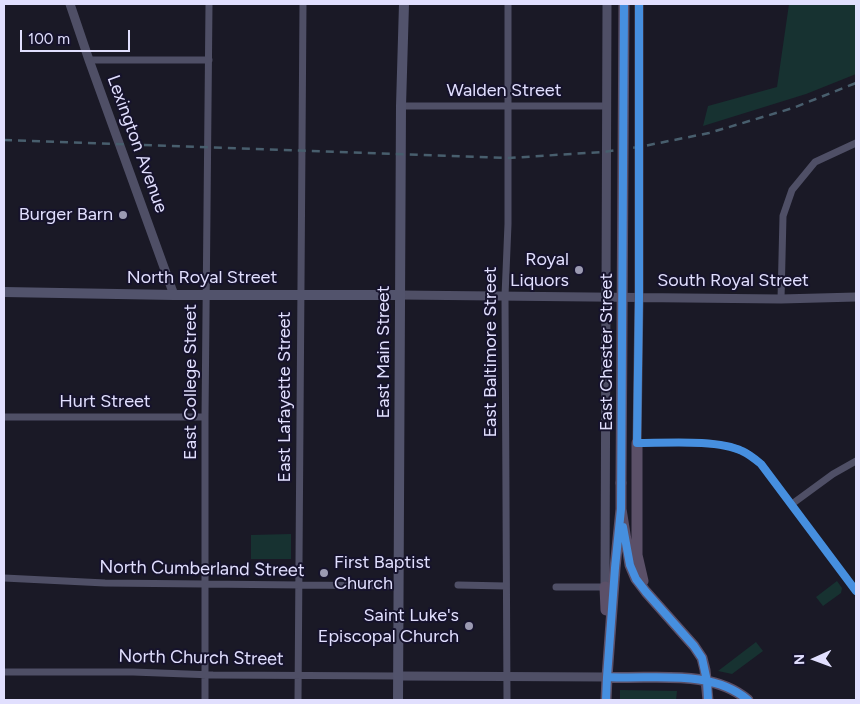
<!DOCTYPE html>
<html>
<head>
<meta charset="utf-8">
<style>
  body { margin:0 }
  #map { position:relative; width:860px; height:704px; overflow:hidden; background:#1a1926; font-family:Figtree,sans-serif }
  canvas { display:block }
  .frame { position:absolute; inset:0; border:5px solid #e1dffe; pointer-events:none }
  .north { position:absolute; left:790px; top:634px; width:50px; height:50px; -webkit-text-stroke:4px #16132c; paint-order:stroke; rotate:268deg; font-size:14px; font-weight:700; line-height:20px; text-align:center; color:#e1dffe }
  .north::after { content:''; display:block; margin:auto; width:18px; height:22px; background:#e1dffe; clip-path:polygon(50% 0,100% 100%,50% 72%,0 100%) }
  .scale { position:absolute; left:20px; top:30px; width:110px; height:22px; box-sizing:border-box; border:2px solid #e1dffe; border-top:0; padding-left:6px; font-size:15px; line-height:18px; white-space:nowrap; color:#e1dffe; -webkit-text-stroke:4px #16132c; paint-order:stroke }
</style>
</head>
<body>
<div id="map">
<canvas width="860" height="704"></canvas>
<div class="frame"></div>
<div class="north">N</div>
<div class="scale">100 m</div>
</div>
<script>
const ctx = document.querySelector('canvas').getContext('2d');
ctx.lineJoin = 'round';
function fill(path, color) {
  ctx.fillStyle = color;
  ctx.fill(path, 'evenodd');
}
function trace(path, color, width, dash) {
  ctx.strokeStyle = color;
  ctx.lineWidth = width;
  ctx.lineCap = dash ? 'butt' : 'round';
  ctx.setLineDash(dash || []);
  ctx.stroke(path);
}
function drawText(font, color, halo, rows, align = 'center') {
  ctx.font = font + ' Figtree,sans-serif';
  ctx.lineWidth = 4;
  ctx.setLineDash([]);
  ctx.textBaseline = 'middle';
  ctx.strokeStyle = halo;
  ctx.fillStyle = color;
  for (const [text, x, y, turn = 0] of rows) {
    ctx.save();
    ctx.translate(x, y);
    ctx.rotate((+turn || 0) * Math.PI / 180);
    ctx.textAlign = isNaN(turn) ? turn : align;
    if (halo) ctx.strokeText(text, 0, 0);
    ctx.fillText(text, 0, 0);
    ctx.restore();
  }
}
fill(new Path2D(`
  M789,4H856V74L806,94L703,126L708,106L777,87Z
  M291,534V559H251V535Z
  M837,581L842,588L841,593L823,606L816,597Z
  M756,642L763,651L732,674L718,671Z
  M620,690L677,691L676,700H620Z`), '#173231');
trace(new Path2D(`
  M89,60H209
  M401,106H607
  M781,299L783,216L792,190L815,162L856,143
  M4,417H205
  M637,443C665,443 718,439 742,451C749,454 755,459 761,464L856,591
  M792,504L833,474L856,461
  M4,578L105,583L399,586
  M458,585L506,586
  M556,587H605
  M4,672H133L213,675L399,676
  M205,700V417L209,4
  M298,700L303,4
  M507,700L505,296L508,224V4`), '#4f4f66', 7);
trace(new Path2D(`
  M70,4L89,60L174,295
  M400,295L781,299L856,297
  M637,443L639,297V4
  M605,587L607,4
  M399,676L607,677`), '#4f4f66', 9);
trace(new Path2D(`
  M4,292L174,295H400
  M398,700L401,106L404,4`), '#52536c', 10);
trace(new Path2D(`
  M637,443V555L643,581
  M621,509L630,565L636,579L646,592L694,646L702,658L705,670L708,700
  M605,587L606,610
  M607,677C653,680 710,668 748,700
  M606,700L607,677L615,568L621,509V483`), '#5b5068', 11);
trace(new Path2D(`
  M4,140L508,158L603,152L639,147L709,133L793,108L856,83`), '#485e6d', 2.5, [8, 6]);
trace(new Path2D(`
  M621,483L624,4`), '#5b5068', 11);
trace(new Path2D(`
  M639,4V297L637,443C665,443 718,439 742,451C749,454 755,459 761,464L856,591
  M623,527L630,565L636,579L646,592L694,646L702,658L707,681L708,700
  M607,677C653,680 710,668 748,700
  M606,700L607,677L615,568L621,509L624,4`), '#468fdf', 8);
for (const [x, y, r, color] of [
  [123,215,5,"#9b9ab2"],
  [579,270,5,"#9b9ab2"],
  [324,573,5,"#9b9ab2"],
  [469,626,5,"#9b9ab2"]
]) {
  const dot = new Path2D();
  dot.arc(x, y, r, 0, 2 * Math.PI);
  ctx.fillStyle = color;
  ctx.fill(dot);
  trace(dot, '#16132c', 2);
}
drawText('18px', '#e1dffe', '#16132c', [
  ["Walden Street",504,91],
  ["Lexington Avenue",137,144,70],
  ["North Royal Street",202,278],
  ["South Royal Street",733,281],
  ["East Main Street",384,352,-90],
  ["East Baltimore Street",491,352,-90],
  ["East Chester Street",607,352,-90],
  ["East College Street",191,382,-90],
  ["East Lafayette Street",285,397,-90],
  ["Hurt Street",105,402],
  ["North Cumberland Street",202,569,1],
  ["North Church Street",201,658,1]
]);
drawText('18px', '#e1dffe', '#16132c', [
  ["Burger Barn",113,215],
  ["Royal",569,260],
  ["Liquors",569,281],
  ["First Baptist",334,563,"left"],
  ["Church",334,584,"left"],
  ["Saint Luke's",459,616],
  ["Episcopal Church",459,637]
], 'right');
</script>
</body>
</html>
